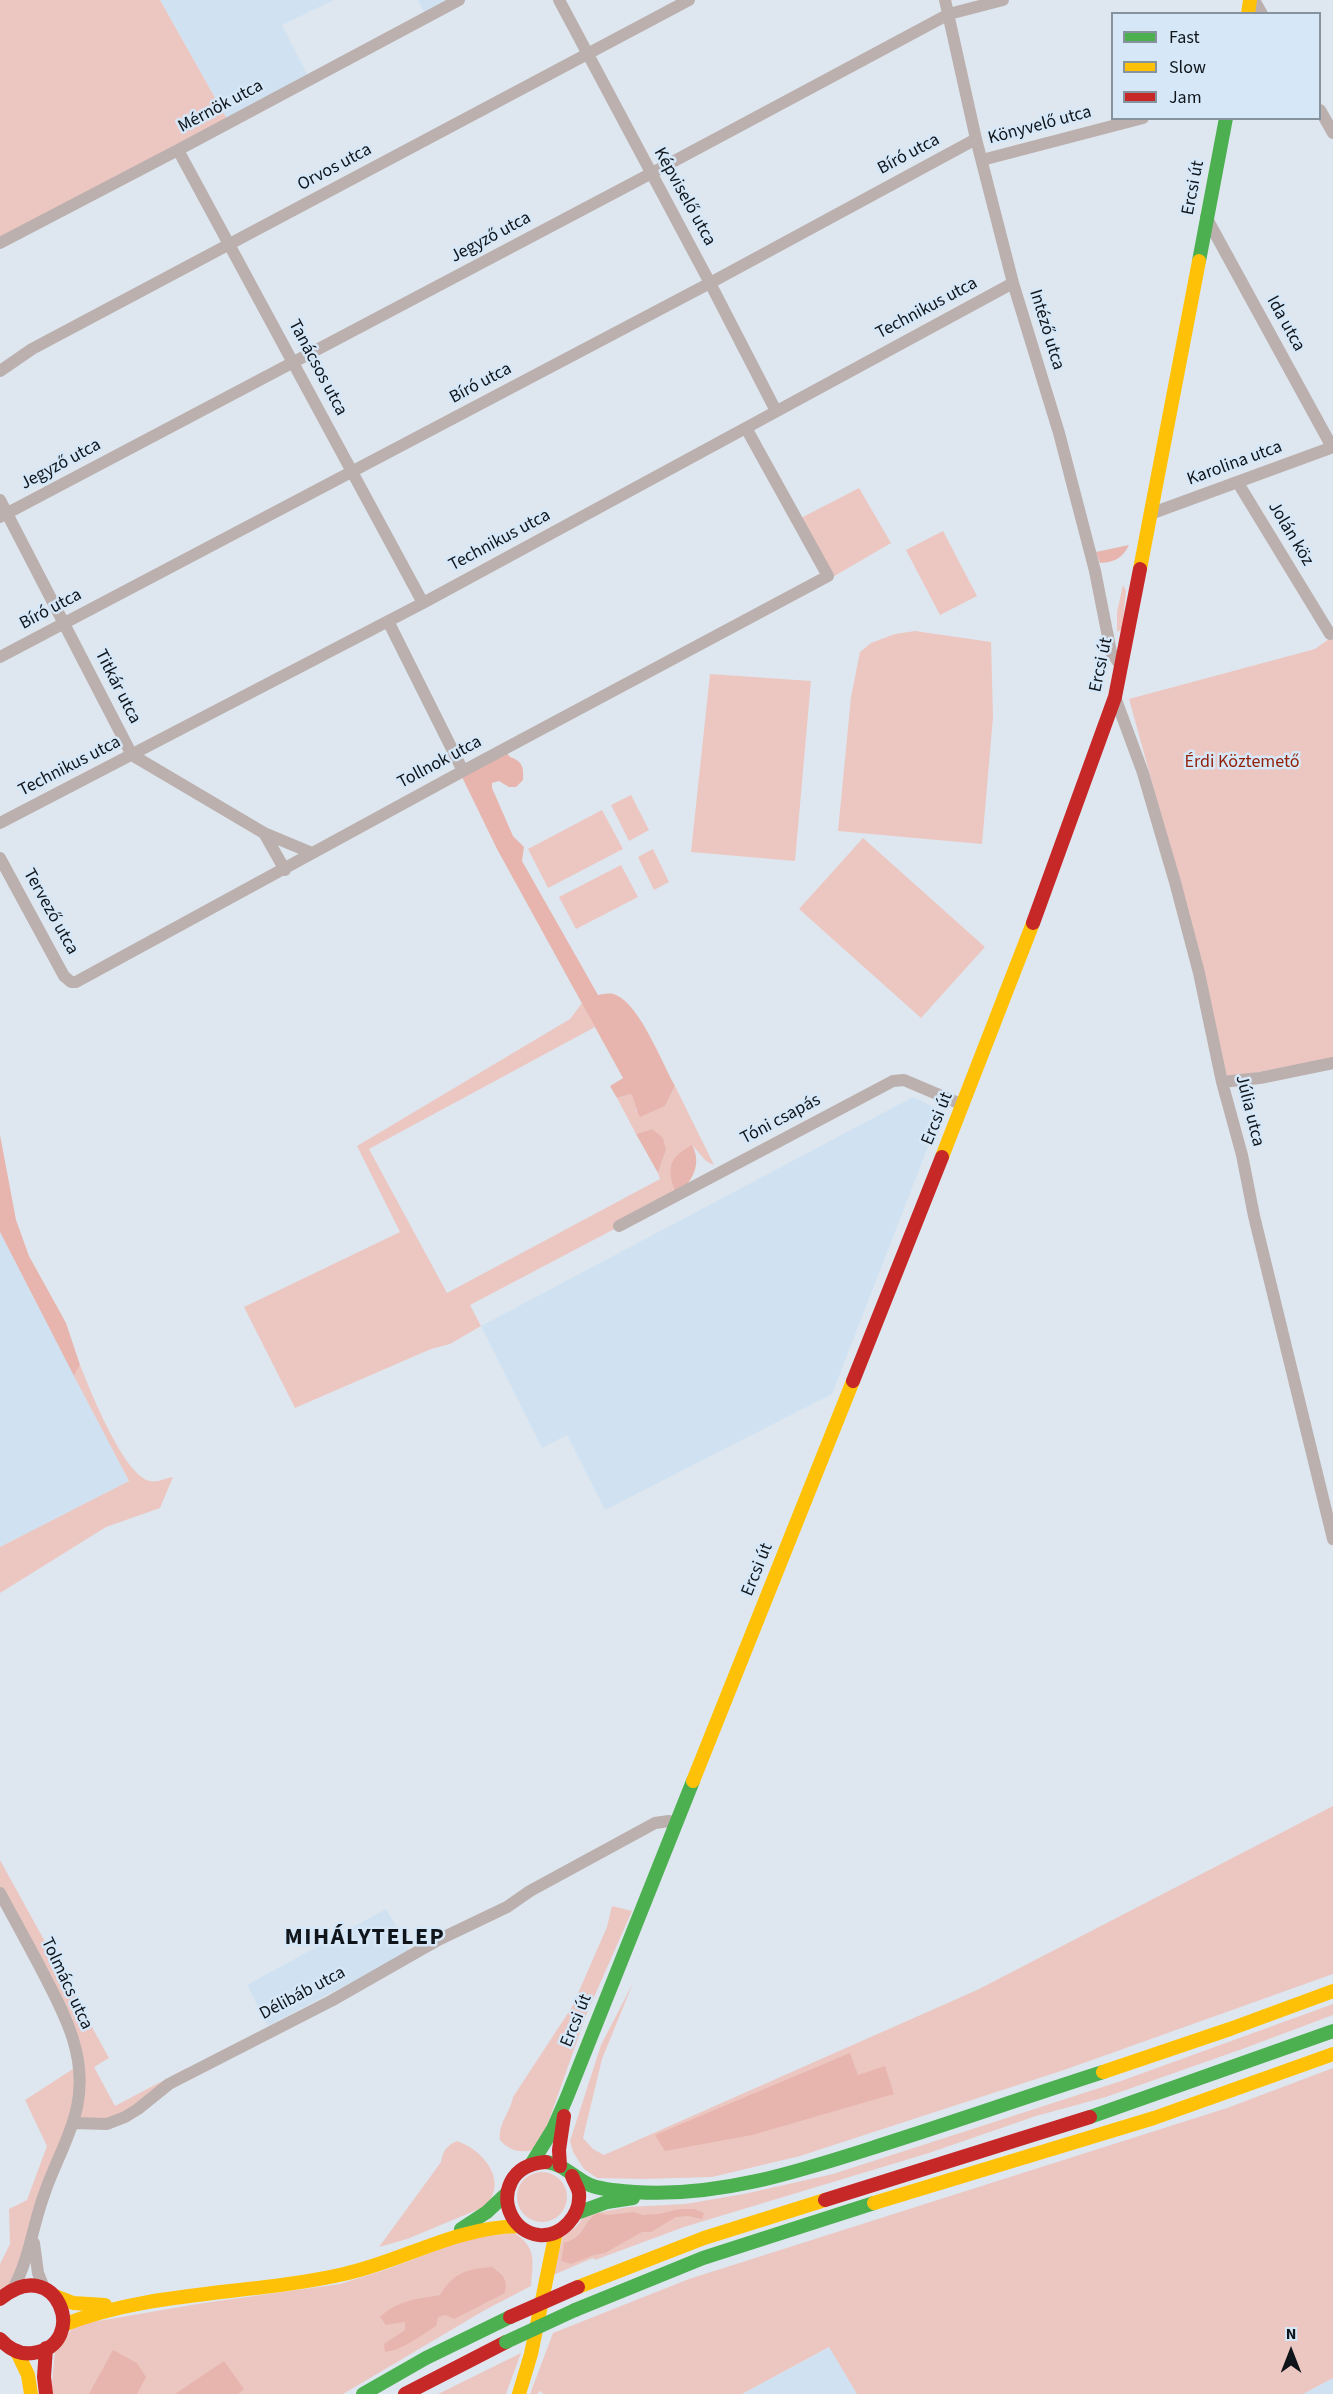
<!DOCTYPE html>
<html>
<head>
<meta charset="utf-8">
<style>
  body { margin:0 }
  #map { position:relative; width:1333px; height:2394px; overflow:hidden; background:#dee7ef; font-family:"Source Sans 3",sans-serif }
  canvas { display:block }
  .legend { position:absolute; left:1111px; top:12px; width:210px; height:108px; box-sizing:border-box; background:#d6e7f7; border:2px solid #86939f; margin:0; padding:8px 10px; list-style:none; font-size:18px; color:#0f151b }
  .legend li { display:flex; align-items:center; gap:12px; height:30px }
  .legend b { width:30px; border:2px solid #86939f }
  .north { position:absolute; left:1261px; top:2322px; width:60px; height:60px; -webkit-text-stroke:4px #d6e7f7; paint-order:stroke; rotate:0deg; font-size:16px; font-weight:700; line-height:24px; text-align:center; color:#0f151b }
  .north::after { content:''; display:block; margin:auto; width:21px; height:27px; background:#0f151b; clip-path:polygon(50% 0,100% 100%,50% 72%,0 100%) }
</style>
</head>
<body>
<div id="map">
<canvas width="1333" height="2394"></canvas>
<ul class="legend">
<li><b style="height:8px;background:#4caf50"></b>Fast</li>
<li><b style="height:8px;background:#ffc107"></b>Slow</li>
<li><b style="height:8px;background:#c62828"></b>Jam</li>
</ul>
<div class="north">N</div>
</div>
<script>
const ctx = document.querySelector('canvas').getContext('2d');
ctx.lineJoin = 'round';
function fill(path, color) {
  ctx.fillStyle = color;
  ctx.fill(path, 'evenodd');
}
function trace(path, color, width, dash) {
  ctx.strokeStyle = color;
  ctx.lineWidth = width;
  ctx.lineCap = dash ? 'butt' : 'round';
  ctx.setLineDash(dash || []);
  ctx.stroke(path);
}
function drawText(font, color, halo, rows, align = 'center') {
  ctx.font = font + ' "Source Sans 3",sans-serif';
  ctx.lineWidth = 5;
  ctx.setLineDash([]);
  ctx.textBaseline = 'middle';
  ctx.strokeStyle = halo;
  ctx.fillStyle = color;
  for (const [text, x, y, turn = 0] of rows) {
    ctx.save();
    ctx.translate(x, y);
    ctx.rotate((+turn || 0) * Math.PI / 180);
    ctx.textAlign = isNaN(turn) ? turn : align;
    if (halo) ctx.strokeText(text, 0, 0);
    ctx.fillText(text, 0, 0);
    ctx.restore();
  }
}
fill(new Path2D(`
  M160,0H334L282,25L308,76L227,119Z
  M418,0H451L425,14Z
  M913,1097L942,1111L832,1394L605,1510L567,1435L542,1448L481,1326Z
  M0,1232L129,1481L0,1547Z
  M386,1909L410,1951L268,2026L247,1985Z
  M830,2347L857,2394H742Z
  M1333,2378V2394H1303L1322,2384Z`), '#d0e2f1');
fill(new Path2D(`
  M0,0H160L227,119L0,239Z
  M859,488L891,543L831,578L799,519Z
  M943,531L977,596L940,615L906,550Z
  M1123,585L1126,591L1122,629L1117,632V612Z
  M915,631L991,642L993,717L982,844L838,831L851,697L860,652L871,643L895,634Z
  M1333,636V1058L1227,1078L1183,894L1129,699L1315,649Z
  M710,674L811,681L795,861L691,852Z
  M631,795L649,830L629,841L611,805Z
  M602,810L623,849L548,888L528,849Z
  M863,838L985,947L921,1018L799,909Z
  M653,849L669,882L654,890L638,857Z
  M621,865L638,897L576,929L559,897Z
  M582,1003L595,1027L369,1149L447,1293L660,1179L658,1173L666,1150L652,1129L636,1134L617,1098L631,1094L636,1101V1111L665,1106L675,1086L714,1165L706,1161L692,1145L677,1196L470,1305L481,1326L450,1344L431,1349L295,1408L244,1307L400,1232L357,1146L570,1019Z
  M80,1365C90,1390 124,1476 150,1481C157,1483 166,1478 173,1477L160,1508L106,1527L0,1593V1547L129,1481L74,1376Z
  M1333,1806V1974L1064,2070L941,2110L800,2156L712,2177L644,2179L597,2178L584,2169L573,2152L570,2141L601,2045L633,1983L602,2059L583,2138L593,2149L604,2155L977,1990Z
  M0,1860L109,2058L94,2067L115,2106L189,2067L169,2084L115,2122L73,2123L27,2256L0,2299V2264L10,2244L9,2209L27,2200L47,2146L25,2100L79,2065L75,2045L0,1893Z
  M612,1906L632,1911L587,2013L543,2137L533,2150C521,2153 509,2151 500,2140C498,2123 510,2113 513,2097L572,2007L607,1927Z
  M1333,2004V2015L1245,2048L1106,2097L1036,2116L929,2153L684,2227L595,2260L593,2258L553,2275L563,2237L577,2226L585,2215L628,2207L685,2204L744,2194L833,2174L1121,2081Z
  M1333,2068V2378L1303,2394H857L829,2347L742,2394H544L539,2391L538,2394H530L553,2333L689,2279L1227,2108Z
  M457,2141C484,2150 510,2183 484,2207L407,2239L379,2247L441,2162C443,2151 446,2146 457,2141Z
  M517 2197a25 25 0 1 1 50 0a25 25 0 1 1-50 0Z
  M515,2233C537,2249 533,2260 531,2286L485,2310L343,2394H51L55,2350L75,2325L197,2304L340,2284L388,2269L469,2238Z
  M521,2353L506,2394H438Z`), '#ecc7c2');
fill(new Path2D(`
  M1129,545C1122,559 1114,562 1100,563L1096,552Z
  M507,753L510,757C522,761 524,767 523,780L516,787H509L499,781L492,783V788L513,836L524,847L522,861L598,995C603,994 611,992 616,995C640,1005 662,1063 675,1086L665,1106L640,1117C635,1109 636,1102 631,1094L617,1098L610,1086L623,1078L497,849L462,777Z
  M652,1129L663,1138L666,1150L658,1173L636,1134Z
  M0,1135L16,1220L29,1256L66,1323L80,1365L74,1376L0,1232Z
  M692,1145C703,1165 691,1182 677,1196C667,1171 666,1159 692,1145Z
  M850,2053L858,2075L885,2066L894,2094L752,2135L665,2151L655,2135Z
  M680,2209H694L704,2213L702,2219L689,2216L676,2217L651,2232H642L605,2253L594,2255L571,2264L561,2261L564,2243C588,2236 580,2223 598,2213L608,2215L633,2212L643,2215L658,2214Z
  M492,2267C503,2275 508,2279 505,2293L454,2319L446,2315L438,2317L436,2326C420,2336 403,2350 385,2352L384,2344L405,2330V2322L386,2325L380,2317C398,2300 417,2299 440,2295C454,2272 467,2269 492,2267Z
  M113,2350L137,2363L146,2377L137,2394H89Z
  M224,2361L244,2389L238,2394H175Z`), '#e7b5ae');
trace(new Path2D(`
  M559,0L710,283L776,411
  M945,0L976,139L1013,283L1059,433L1095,571L1111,652L1121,666
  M1254,0L1262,14
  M1320,110L1333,133
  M178,150L423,603
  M982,160L1143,118
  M1206,217L1332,447
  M0,243L178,150L459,0
  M0,371L32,349L689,0
  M1238,483L1330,634
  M0,500L132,755L264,833
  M1150,514L1333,447
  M0,517L650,174L949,14L1003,0
  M388,621L463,771
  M0,657L710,283L976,139
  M1115,697L1143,773L1175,882L1199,973L1222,1082L1242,1155L1254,1216L1333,1539
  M0,823L423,603L1013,283
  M0,858L64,976L71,982H76L463,771L828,576L746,428
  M285,870L264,833L312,853
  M1222,1082L1260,1078L1333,1063
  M619,1226L893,1081L904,1080L963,1105
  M0,1893C14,1919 28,1944 41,1969C64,2013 88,2056 77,2107C71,2136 55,2163 45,2192C33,2223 30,2257 14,2287
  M73,2123L107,2124L125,2117L138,2109L169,2084L331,2001L438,1940L507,1907L530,1891L655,1823L669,1821L676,1823
  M34,2243L38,2273L44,2288`), '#bbb0ae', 12);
trace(new Path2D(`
  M1199,261L1226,118
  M1090,2117L1333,2031
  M546,2162C564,2164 574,2178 590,2185C602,2190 620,2191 634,2192C718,2198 800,2171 878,2146C954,2122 1028,2096 1103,2072
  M532,2163L553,2129L567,2097L693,1781
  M577,2213L607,2202L633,2198
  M461,2229L487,2212L507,2193
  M575,2310L703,2258L874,2203
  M363,2394L426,2358L510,2317`), '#4caf50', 14);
trace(new Path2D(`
  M1248,14L1250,0
  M1140,569L1199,261
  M942,1157L1033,923
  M693,1781L853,1381
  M1103,2072L1230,2029L1333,1991
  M874,2203L1154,2118L1333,2054
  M578,2287L704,2238L825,2200
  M55,2296L73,2303L105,2305
  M63,2325C152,2290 252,2295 344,2274C406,2260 452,2228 519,2226
  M17,2352L28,2375L31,2394
  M519,2394L531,2354L556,2232`), '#ffc107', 14);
trace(new Path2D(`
  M1033,923L1115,697L1140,569
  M853,1381L942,1157
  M546,2162C531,2163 518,2168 511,2182C500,2204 514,2232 539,2235C562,2237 581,2215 579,2193C578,2187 574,2182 572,2176
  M560,2166L559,2150L564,2116
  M825,2200L1090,2117
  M0,2299C57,2251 91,2345 33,2353C20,2355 9,2349 0,2339
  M46,2348L44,2377L46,2394
  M405,2394L506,2342`), '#c62828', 14);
trace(new Path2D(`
  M506,2342L575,2310`), '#4caf50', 14);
trace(new Path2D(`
  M510,2317L578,2287`), '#c62828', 14);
drawText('18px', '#0f151b', '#d6e7f7', [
  ["Mérnök utca",221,107,-28],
  ["Könyvelő utca",1040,126,-15],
  ["Bíró utca",909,155,-28],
  ["Orvos utca",335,168,-28],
  ["Ercsi út",1194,188,-79],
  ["Képviselő utca",684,197,61],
  ["Jegyző utca",491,238,-28],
  ["Technikus utca",927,309,-28],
  ["Ida utca",1285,324,61],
  ["Intéző utca",1046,330,73],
  ["Tanácsos utca",317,368,62],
  ["Bíró utca",481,384,-28],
  ["Karolina utca",1235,464,-20],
  ["Jegyző utca",61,465,-28],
  ["Jolán köz",1290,534,59],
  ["Technikus utca",500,541,-28],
  ["Bíró utca",51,610,-28],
  ["Ercsi út",1102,665,-78],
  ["Titkár utca",117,687,63],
  ["Tollnok utca",440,763,-28],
  ["Technikus utca",70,767,-27],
  ["Tervező utca",50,912,61],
  ["Júlia utca",1249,1111,76],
  ["Ercsi út",938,1119,-68],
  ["Tóni csapás",781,1120,-28],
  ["Ercsi út",758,1570,-68],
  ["Tolmács utca",66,1984,65],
  ["Délibáb utca",303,1994,-28],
  ["Ercsi út",577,2021,-68]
]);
drawText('18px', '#921f07', '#d6e7f7', [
  ["Érdi Köztemető",1242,763]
]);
ctx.letterSpacing = '1.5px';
drawText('bold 24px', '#0f151b', '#d6e7f7', [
  ["MIHÁLYTELEP",365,1939]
]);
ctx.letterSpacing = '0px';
</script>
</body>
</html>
